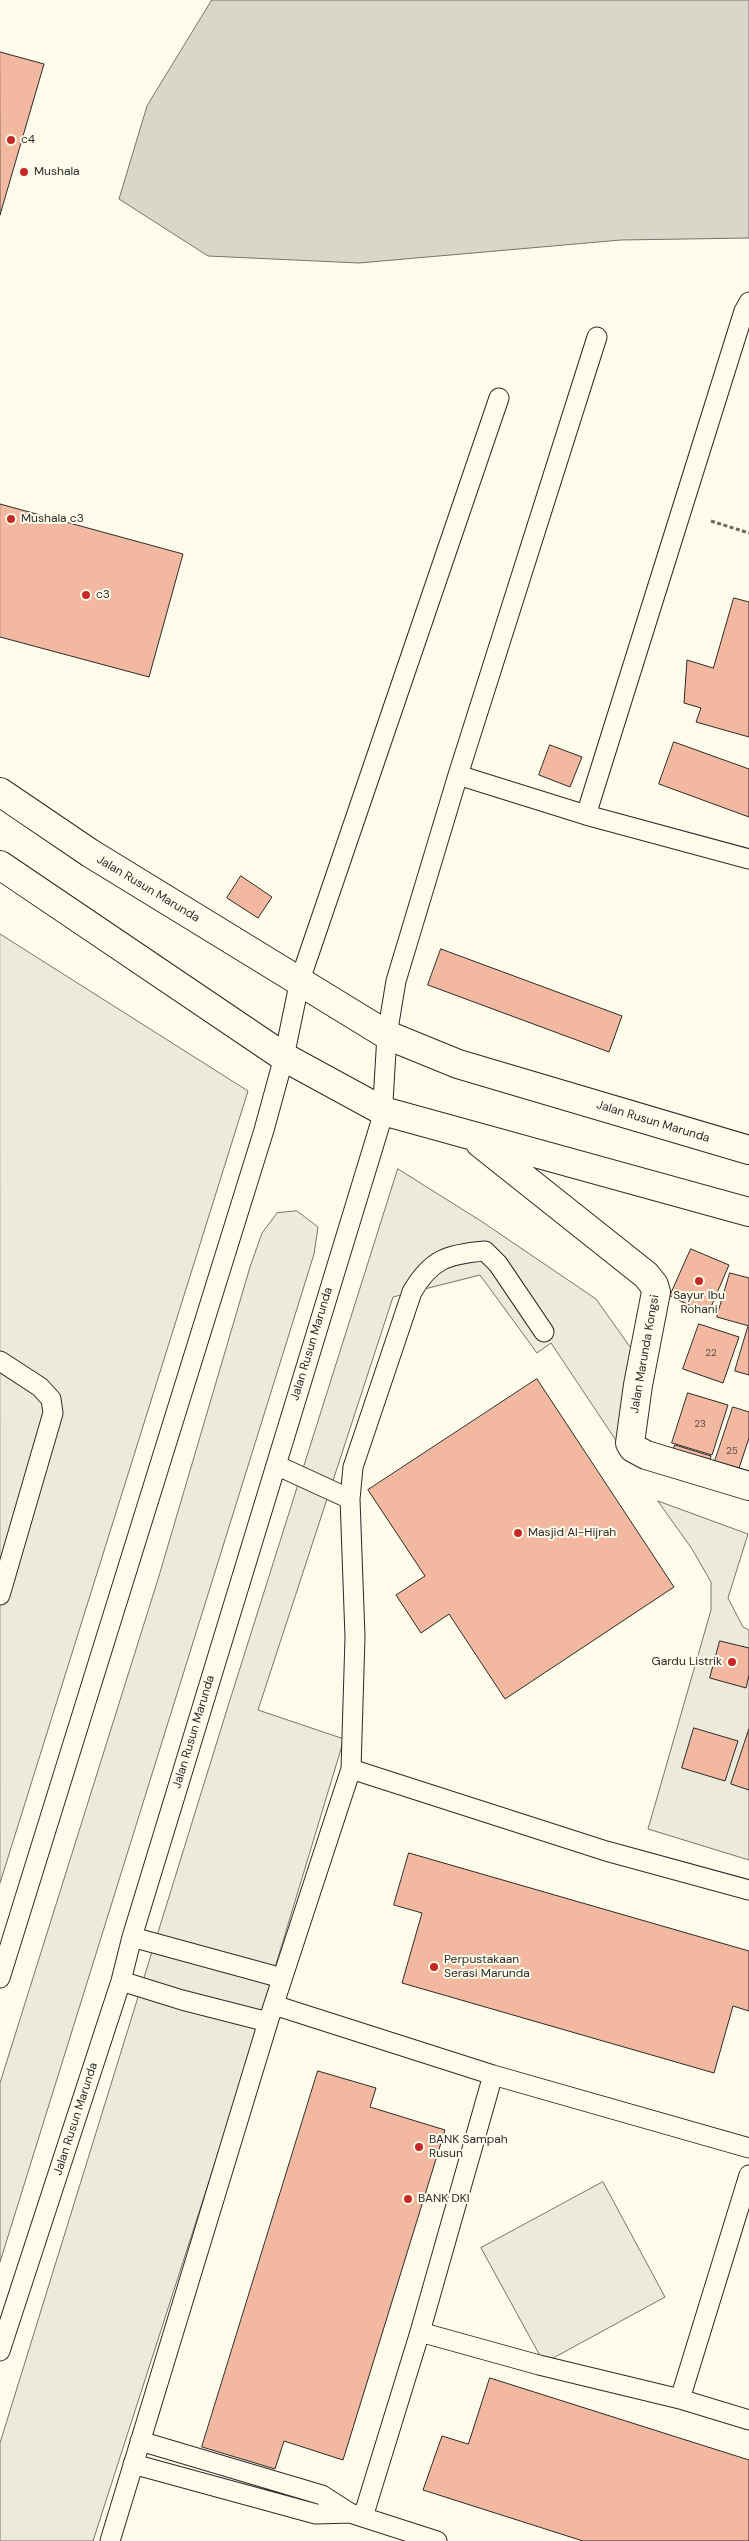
<!DOCTYPE html>
<html>
<head>
<meta charset="utf-8">
<style>
  body { margin:0 }
  canvas { display:block; background:#fdfbea }
</style>
</head>
<body>
<canvas width="749" height="2541"></canvas>
<script>
const ctx = document.querySelector('canvas').getContext('2d');
ctx.lineJoin = 'round';
function fill(path, color) {
  ctx.fillStyle = color;
  ctx.fill(path, 'evenodd');
}
function trace(path, color, width, dash) {
  ctx.strokeStyle = color;
  ctx.lineWidth = width;
  ctx.lineCap = dash ? 'butt' : 'round';
  ctx.setLineDash(dash || []);
  ctx.stroke(path);
}
function drawText(font, color, halo, rows, align = 'center') {
  ctx.font = font + ' "DM Sans",sans-serif';
  ctx.lineWidth = 4;
  ctx.setLineDash([]);
  ctx.textBaseline = 'middle';
  ctx.strokeStyle = halo;
  ctx.fillStyle = color;
  for (const [text, x, y, turn = 0] of rows) {
    ctx.save();
    ctx.translate(x, y);
    ctx.rotate((+turn || 0) * Math.PI / 180);
    ctx.textAlign = isNaN(turn) ? turn : align;
    if (halo) ctx.strokeText(text, 0, 0);
    ctx.fillText(text, 0, 0);
    ctx.restore();
  }
}
const green = new Path2D(`
  M0,934L248,1091L0,1883Z
  M398,1169L481,1221L596,1299L633,1351L623,1451L551,1343L537,1353L480,1275L393,1297L258,1710L344,1739L232,2110L93,2541H0V2443L229,1703Z
  M297,1211L318,1227L314,1254L0,2262V2083L159,1576L250,1267L262,1233L277,1213Z
  M658,1501L748,1534L728,1598L743,1627L749,1630V1860L648,1829L711,1610V1582L692,1549Z
  M603,2182L665,2297L544,2363L481,2248Z`);
fill(green, '#ecebdb');
trace(green, '#74746e', 1);
const water = new Path2D(`
  M212,0H749V238L621,240L359,263L208,256L119,199L147,106Z`);
fill(water, '#d8d7c9');
trace(water, '#74746e', 1);
const building = new Path2D(`
  M0,52L44,64L0,215Z
  M0,504L183,554L149,677L0,637Z
  M734,598L749,602V737L696,722L701,708L684,703L687,660L713,668Z
  M674,742L749,769V817L659,784Z
  M550,745L582,757L570,787L539,775Z
  M241,876L272,897L258,918L227,898Z
  M441,949L622,1016L609,1052L428,985Z
  M691,1249L729,1265L708,1314L670,1296Z
  M730,1273L749,1278V1326L717,1317Z
  M699,1324L739,1337L723,1383L683,1369Z
  M748,1327L749,1328V1375L735,1371Z
  M537,1379L674,1587L505,1699L449,1614L421,1633L396,1595L425,1576L368,1490Z
  M688,1393L728,1405L712,1455L672,1443Z
  M733,1407L749,1412V1438L738,1471L714,1464Z
  M675,1445L711,1456L708,1468L671,1457Z
  M720,1641L749,1648V1675L746,1688L710,1678Z
  M694,1728L738,1741L725,1781L682,1768Z
  M749,1729V1790L731,1784Z
  M409,1853L749,1951V2011L733,2006L714,2073L402,1983L422,1913L394,1905Z
  M318,2071L376,2088L370,2107L445,2130L343,2460L284,2441L275,2469L202,2447Z
  M490,2378L749,2460V2541H583L423,2490L442,2436L468,2444Z`);
fill(building, '#f2b8a0');
trace(building, '#2b2b2b', 1);
const lane = new Path2D(`
  M458,775L586,815L749,859
  M586,815L744,311L749,302
  M0,1361L40,1387L51,1399L53,1413L0,1595
  M276,1465L350,1499L355,1637L351,1769
  M350,1499L353,1467L412,1292C431,1259 448,1254 485,1251L498,1264L544,1332
  M132,1937L282,1978
  M0,1978L264,1130L284,1057L300,980L499,398
  M121,1981L182,2000L268,2022
  M274,2005L493,2075L749,2148
  M493,2075L420,2332L539,2365L680,2399
  M749,2175L680,2399L749,2420
  M0,2351L121,1981L132,1937L382,1118L387,1035L396,981L458,775L597,337
  M140,2441L322,2495L350,2513L437,2541
  M133,2464L316,2514L350,2513
  M363,2517L420,2332
  M110,2541L268,2022L351,1769L606,1851L749,1890`);
const street = new Path2D(`
  M0,792L90,853L387,1035L458,1064L749,1150
  M0,865L284,1057L383,1111L749,1212
  M480,1143L646,1275L654,1285L656,1292L638,1385L630,1443L633,1448L646,1455L749,1486`);
trace(lane, '#2b2b2b', 21);
trace(street, '#2b2b2b', 30);
trace(new Path2D(`
  M711,521L749,533`), '#6a6964', 3, [4, 2.5]);
trace(lane, '#fdfbea', 19);
trace(street, '#fdfbea', 28);
for (const [x, y, r, color] of [
  [11,140,5,"#c62828"],
  [24,172,5,"#c62828"],
  [11,519,5,"#c62828"],
  [86,595,5,"#c62828"],
  [699,1281,5,"#c62828"],
  [518,1533,5,"#c62828"],
  [732,1662,5,"#c62828"],
  [434,1967,5,"#c62828"],
  [419,2147,5,"#c62828"],
  [408,2199,5,"#c62828"]
]) {
  const dot = new Path2D();
  dot.arc(x, y, r, 0, 2 * Math.PI);
  ctx.fillStyle = color;
  ctx.fill(dot);
  trace(dot, '#fdfbea', 2);
}
drawText('10px', '#5d4e48', null, [
  ["22",711,1353],
  ["23",700,1424],
  ["25",732,1451]
]);
drawText('12px', '#2b2b2b', '#fdfbea', [
  ["c4",21,140],
  ["Mushala",34,172],
  ["Mushala c3",21,519],
  ["c3",96,595],
  ["Sayur Ibu",699,1296,"center"],
  ["Rohani",699,1310,"center"],
  ["Masjid Al-Hijrah",528,1533],
  ["Gardu Listrik",722,1662,"right"],
  ["Perpustakaan",444,1960],
  ["Serasi Marunda",444,1974],
  ["BANK Sampah",429,2140],
  ["Rusun",429,2154],
  ["BANK DKI",418,2199]
], 'left');
drawText('12px', '#2b2b2b', '#fdfbea', [
  ["Jalan Rusun Marunda",148,889,31],
  ["Jalan Rusun Marunda",653,1122,17],
  ["Jalan Rusun Marunda",312,1344,-73],
  ["Jalan Marunda Kongsi",645,1354,-80],
  ["Jalan Rusun Marunda",194,1732,-73],
  ["Jalan Rusun Marunda",76,2119,-72]
]);
</script>
</body>
</html>
